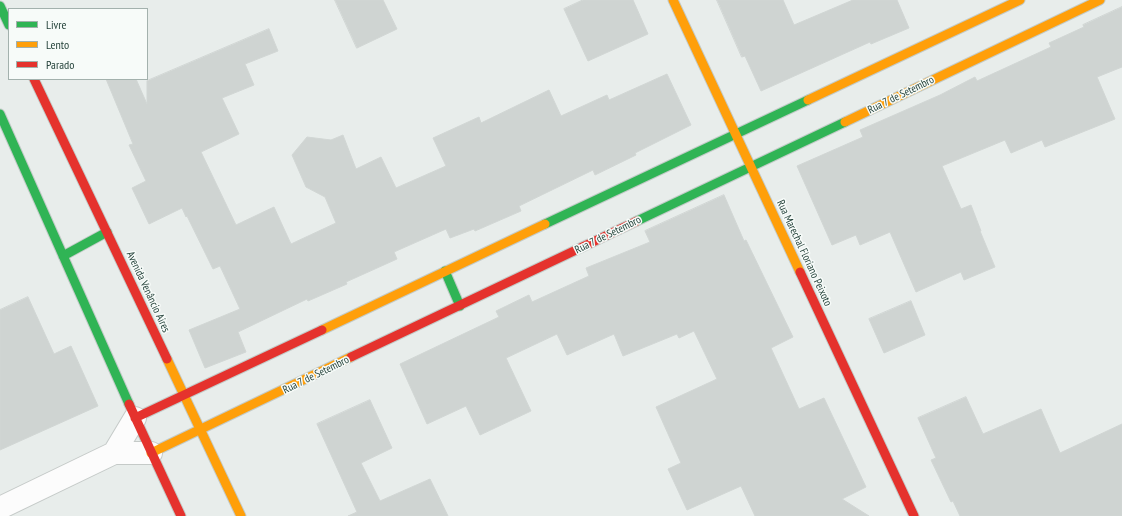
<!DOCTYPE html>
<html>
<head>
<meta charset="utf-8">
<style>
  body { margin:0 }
  #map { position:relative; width:1122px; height:516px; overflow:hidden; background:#e8edeb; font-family:"PT Sans Narrow",sans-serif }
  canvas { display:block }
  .legend { position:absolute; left:8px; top:8px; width:140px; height:72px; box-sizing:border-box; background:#f7fbf9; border:1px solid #a3b1ad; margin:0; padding:5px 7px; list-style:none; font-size:12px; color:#24423a }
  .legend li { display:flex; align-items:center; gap:8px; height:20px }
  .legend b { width:20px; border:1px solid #a3b1ad }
</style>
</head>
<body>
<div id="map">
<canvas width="1122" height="516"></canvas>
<ul class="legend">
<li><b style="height:5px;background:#30b455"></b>Livre</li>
<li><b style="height:5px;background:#ff9f0a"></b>Lento</li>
<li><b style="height:5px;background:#e5322d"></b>Parado</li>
</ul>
</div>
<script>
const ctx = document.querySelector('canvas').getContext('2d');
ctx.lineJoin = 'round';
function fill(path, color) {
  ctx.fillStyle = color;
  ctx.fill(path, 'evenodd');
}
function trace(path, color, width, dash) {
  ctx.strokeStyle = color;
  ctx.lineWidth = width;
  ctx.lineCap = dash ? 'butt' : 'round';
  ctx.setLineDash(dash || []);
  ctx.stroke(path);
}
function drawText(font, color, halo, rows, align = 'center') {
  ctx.font = font + ' "PT Sans Narrow",sans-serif';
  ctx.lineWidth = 3;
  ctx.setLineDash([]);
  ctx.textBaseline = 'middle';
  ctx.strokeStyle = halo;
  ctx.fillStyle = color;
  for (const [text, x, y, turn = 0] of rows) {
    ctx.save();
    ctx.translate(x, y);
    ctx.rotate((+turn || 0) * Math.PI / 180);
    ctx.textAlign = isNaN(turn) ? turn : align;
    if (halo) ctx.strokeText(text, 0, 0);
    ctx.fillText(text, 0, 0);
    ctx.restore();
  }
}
const building = new Path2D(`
  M335,0H383L397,29L357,48Z
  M583,0H633L648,34L588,61L564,9Z
  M717,0H783L794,25L853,0H897L909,28L871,44L870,42L761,91L745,56L742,57Z
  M1122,7V67L1097,77L1115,119L1045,147L1042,140L1011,153L1005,140L942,166L961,209L971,205L981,231H980L995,267L964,280L961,272L916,292L890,232L860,245L856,235L832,245L797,166L863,137L860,130L940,95L975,77L977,81L1051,47L1049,43L1084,27L1083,25Z
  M269,29L278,51L245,64L254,85L222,98L239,134L201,152L236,225L274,207L291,244L336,223L325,197L306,187L292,155L307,137L331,140L343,135L356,169L381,157L396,188L446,166L433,138L479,117L481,123L549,90L561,116L607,95L609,100L667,74L691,125L635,153L636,155L595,175L593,170L519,206L521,211L475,231L474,229L450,238L446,229L394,252L397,259L346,282L347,284L308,301L307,299L238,332L246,352L205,368L189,330L240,309L220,266L213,269L187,216L186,217L182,208L149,224L132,188L146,181L129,145L133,144L106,79H136L147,104V81Z
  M724,195L744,241L746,240L793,337L771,348L799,409L824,398L866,487L842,499L869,516H755L741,486L687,510L668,469L681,463L656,407L717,379L694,331L679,338L677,334L623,356L614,334L567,355L557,334L506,358L531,411L480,435L466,406L427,424L400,364L499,317L496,311L529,295L532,302L589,276L586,268L650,242L645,231Z
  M28,297L54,354L71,346L98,406L0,450V310Z
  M911,301L925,335L884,353L869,319Z
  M966,397L983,434L1041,409L1060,453L1122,424V516H960L953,501L951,502L931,460L936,458L918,418Z
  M370,400L392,448L361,463L380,501L430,479L448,516H348L357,512L317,424Z`);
fill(building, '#cfd4d2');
trace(building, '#d1d6d4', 1);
const street = new Path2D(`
  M114,453L135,418
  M0,508L114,453H151`);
const fast = new Path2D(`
  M0,6L9,25
  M0,114L129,404
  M637,221L845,122
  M545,224L808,100
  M63,256L107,232
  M445,271L460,306`);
const slow = new Path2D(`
  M673,0L800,272
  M808,100L1020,0
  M845,122L1100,0
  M322,330L545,224
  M167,359L241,516
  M151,453L351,357`);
const jam = new Path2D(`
  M34,79L167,359
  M800,272L914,516
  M351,357L637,221
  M129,404L181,516
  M135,418L322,330`);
trace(street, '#c5cac8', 24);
trace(fast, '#c3cbc8', 11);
trace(slow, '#c3cbc8', 11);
trace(jam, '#c3cbc8', 11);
trace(street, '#fcfcfc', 22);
trace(fast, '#30b455', 9);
trace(slow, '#ff9f0a', 9);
trace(jam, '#e5322d', 9);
drawText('11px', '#24423a', '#f7fbf9', [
  ["Rua 7 de Setembro",901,95,-26],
  ["Rua 7 de Setembro",608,235,-26],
  ["Rua Marechal Floriano Peixoto",804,253,65],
  ["Avenida Venâncio Aires",148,292,65],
  ["Rua 7 de Setembro",316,375,-26]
]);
</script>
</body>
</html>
